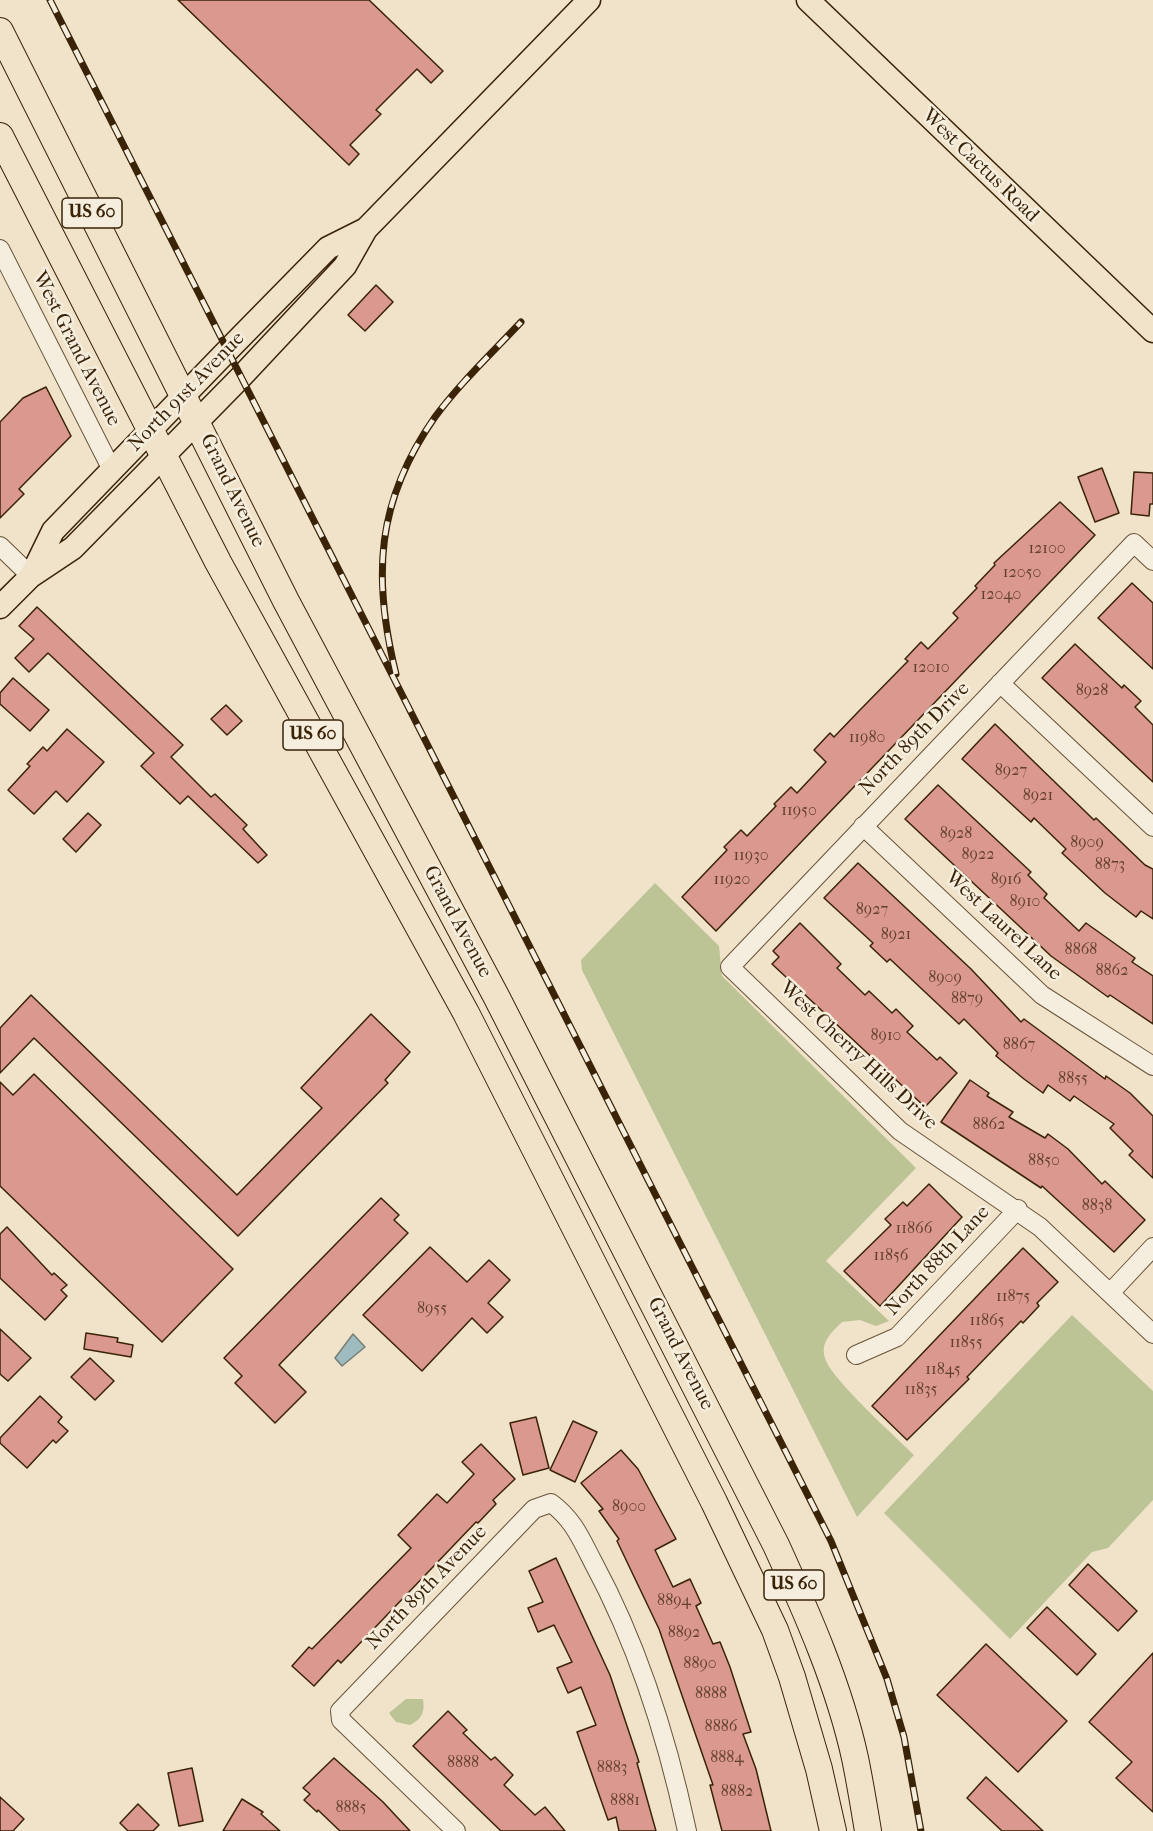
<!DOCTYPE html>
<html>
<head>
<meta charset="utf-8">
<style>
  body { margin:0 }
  canvas { display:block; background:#f0e3ca }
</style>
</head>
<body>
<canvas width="1153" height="1831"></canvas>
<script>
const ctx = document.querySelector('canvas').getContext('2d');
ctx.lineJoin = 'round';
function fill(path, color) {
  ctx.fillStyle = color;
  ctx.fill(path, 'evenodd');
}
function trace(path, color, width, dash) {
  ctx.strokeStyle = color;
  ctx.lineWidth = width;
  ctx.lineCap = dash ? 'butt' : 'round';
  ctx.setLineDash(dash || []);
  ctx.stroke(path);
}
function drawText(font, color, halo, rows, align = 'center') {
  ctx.font = font + ' "IM FELL French Canon",serif';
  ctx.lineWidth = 5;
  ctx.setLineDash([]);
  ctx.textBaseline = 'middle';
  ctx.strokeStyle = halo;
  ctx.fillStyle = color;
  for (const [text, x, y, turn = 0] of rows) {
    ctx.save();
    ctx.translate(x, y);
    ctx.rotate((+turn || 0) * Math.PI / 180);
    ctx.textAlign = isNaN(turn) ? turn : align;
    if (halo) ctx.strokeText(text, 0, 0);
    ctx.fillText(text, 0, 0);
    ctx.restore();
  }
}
fill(new Path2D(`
  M655,883L719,946L722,976L916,1168L826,1261L889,1321L876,1326L860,1320L842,1322C832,1332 820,1342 825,1358C830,1378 896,1437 914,1455L857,1517L582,970L581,960Z
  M1072,1315L1153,1391V1500L1108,1548L1092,1552L1010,1639L884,1513Z
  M406,1699H423C425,1712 422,1719 410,1725L396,1722L389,1713Z`), '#bcc395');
const water = new Path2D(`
  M353,1334L365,1347L342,1366L335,1358Z`);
fill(water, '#9ebcc0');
trace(water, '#767f76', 1.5);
const building = new Path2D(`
  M178,0H369L443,71L431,83L417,69L376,110L381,114L350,145L359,154L349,165Z
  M376,285L393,302L365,331L348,315Z
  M46,387L71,436L19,489L24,494L0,518V422L23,398Z
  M1102,468L1119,513L1095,522L1078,477Z
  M1134,472L1153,473V504H1150L1149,516L1131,514Z
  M1060,502L1095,535L716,931L682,897L727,850L724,847L741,830L747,836L776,806L774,804L791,787L797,793L826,762L814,750L830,733L834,737L858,712L908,661L905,659L921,642L928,649L958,618L953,613L977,588L975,586L995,565L994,563Z
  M1132,583L1153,603V669L1098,618Z
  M37,607L183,745L171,757L211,797L215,794L247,825L243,829L267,855L258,863L188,796L180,804L141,766L154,753L48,653L29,672L15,658L34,639L19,626Z
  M1075,644L1122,688L1124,685L1141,701L1135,707L1153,725V782L1042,678Z
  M13,678L49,710L30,731L0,704V693Z
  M226,705L242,721L227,735L211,719Z
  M995,724L1094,820L1096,818L1145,865L1153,869V919L1141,911L1136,917L1105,893L1062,853L1066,849L1034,818L1031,822L962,759Z
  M67,729L104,762L67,802L56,791L34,814L8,790L30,766L27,764L43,747L47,751Z
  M938,785L1031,872L1028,875L1047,894L1044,898L1079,931L1086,923L1135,958L1132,962L1153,976V1024L1110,995L1108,997L1051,956L905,819Z
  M88,813L101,825L76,852L63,839Z
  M858,863L971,969L1021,1022L1024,1019L1105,1079L1106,1076L1130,1093L1153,1116V1178L1129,1155L1133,1151L1110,1128L1114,1124L1074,1096L1070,1101L1048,1085L1043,1093L1024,1079L996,1056L998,1053L964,1019L959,1024L890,959L887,962L870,946L873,943L824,898Z
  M800,923L841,964L837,968L865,995L869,991L892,1013L896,1009L913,1026L907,1032L937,1060L940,1057L957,1073L925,1107L772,964L779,957L773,951Z
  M31,995L237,1195L322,1108L301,1088L371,1014L410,1052L385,1080L388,1083L238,1236L34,1038L0,1073V1028Z
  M34,1074L233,1269L162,1342L0,1186V1082L13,1095Z
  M970,1080L989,1093L987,1096L1013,1112L1009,1117L1045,1138L1048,1134L1068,1149L1102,1184L1105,1181L1145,1220L1114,1252L1042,1186L1041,1188L941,1122Z
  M929,1184L962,1217L880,1306L844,1271L891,1225L885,1219L903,1202L907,1206Z
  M381,1198L399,1215L394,1220L408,1233L279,1365L306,1392L275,1423L235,1383L242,1376L224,1358Z
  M7,1227L52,1275L54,1273L67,1285L61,1290L67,1296L45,1320L0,1278V1234Z
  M430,1247L467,1282L489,1260L510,1280L488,1303L503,1317L487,1333L472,1318L422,1371L363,1315Z
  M1023,1248L1058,1282L1037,1303L1039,1306L1023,1323L1021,1321L967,1377L969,1379L907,1440L872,1406Z
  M0,1329L31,1358L8,1381L0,1374Z
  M86,1333L118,1338L117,1342L133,1345L131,1357L84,1349Z
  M90,1358L114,1381L95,1400L71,1377Z
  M40,1396L62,1417L58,1422L68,1431L56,1443L53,1440L27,1468L0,1443V1438Z
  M536,1417L549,1468L523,1475L510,1423Z
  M573,1421L597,1432L575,1482L550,1470Z
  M481,1444L515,1479L493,1500L496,1504L478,1523L476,1522L341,1663L338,1660L314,1686L292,1666L309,1647L312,1649L411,1548L398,1535L437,1494L447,1503L474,1474L462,1462Z
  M621,1450L638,1469L676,1539L655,1550L673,1587L690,1579L701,1603L696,1606L713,1644L720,1642L730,1667L751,1732L743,1734L756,1769L771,1831H722L710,1785H713L659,1629L617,1541L619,1539L599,1511L603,1509L581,1483Z
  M556,1558L610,1675L639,1762L637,1763L656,1831H619L616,1817L608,1820L577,1732L596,1725L581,1687L568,1693L557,1668L572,1662L554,1625L538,1632L528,1608L543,1602L529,1571Z
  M1088,1564L1137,1611L1118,1631L1069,1585Z
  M1047,1607L1096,1654L1077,1675L1027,1628Z
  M986,1644L1067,1721L1018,1772L937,1695Z
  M1153,1653V1812L1116,1778L1132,1762L1089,1722Z
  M448,1711L467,1730L463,1733L491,1760L495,1757L513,1775L504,1785L535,1815L545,1807L565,1831H501L413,1746Z
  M334,1758L383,1802L410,1831H340L318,1810L317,1812L304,1800L310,1794L303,1788Z
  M192,1768L203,1821L179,1826L168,1773Z
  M986,1777L1043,1831H1002L967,1798Z
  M0,1797L24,1819L13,1831H0Z
  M242,1799L263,1812L261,1814L280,1831H223Z
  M138,1804L159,1825L153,1831H128L120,1823Z`);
fill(building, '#db988e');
trace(building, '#3a2307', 1.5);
const minor = new Path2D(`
  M0,249L112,470
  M0,546L31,576
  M1153,561L1134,543L730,967L900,1131L1040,1227L1153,1334
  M1000,683L1153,827
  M863,826L1042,995L1153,1066
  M1110,1293L1153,1247
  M856,1355L897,1337L1018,1209
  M456,1831L341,1720L340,1711L534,1509L551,1503C573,1519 581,1539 593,1562C639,1647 667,1737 687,1831`);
const major = new Path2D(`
  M808,0L1153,331
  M32,574L53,531L226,352L328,248L366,229
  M0,607L31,576L73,548L240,378L345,266L366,229L589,0`);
const highway = new Path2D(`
  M0,31L286,601L496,996L776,1545C807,1613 839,1685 855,1758C860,1782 864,1807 868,1831
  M0,136L218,562L466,1013L714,1502L775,1630L792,1677L819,1769L833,1831`);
trace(minor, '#685338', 20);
trace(major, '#3a2307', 25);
trace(highway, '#3a2307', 28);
trace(minor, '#f5eddd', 18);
trace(major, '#f0e3ca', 22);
trace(highway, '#f0e3ca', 26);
const rail = new Path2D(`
  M50,0L831,1541L887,1679L904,1737L921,1831
  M396,674C372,577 376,501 435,417C460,383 492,353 521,322`);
trace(rail, '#3a2307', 7);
trace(rail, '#f5eddd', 4.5, [14]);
drawText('16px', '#624029', null, [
  ["12100",1047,549],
  ["12050",1022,573],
  ["12040",1001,595],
  ["12010",931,668],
  ["8928",1092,691],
  ["11980",867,738],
  ["8927",1011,771],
  ["8921",1038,796],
  ["11950",799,811],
  ["8928",956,834],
  ["8909",1087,843],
  ["8922",978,855],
  ["11930",751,856],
  ["8873",1110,865],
  ["11920",732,880],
  ["8916",1006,880],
  ["8910",1025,902],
  ["8927",872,910],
  ["8921",896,935],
  ["8868",1081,950],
  ["8862",1112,971],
  ["8909",945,978],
  ["8879",967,999],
  ["8910",886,1036],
  ["8867",1019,1045],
  ["8855",1073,1079],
  ["8862",989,1125],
  ["8850",1044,1161],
  ["8838",1097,1206],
  ["11866",914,1229],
  ["11856",891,1256],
  ["11875",1013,1297],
  ["8955",432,1309],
  ["11865",987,1321],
  ["11855",966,1343],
  ["11845",943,1370],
  ["11835",921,1390],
  ["8900",629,1507],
  ["8894",674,1601],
  ["8892",684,1633],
  ["8890",700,1664],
  ["8888",711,1694],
  ["8886",721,1727],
  ["8884",727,1758],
  ["8888",463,1763],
  ["8883",612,1768],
  ["8882",737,1792],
  ["8881",625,1801],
  ["8885",351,1808]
]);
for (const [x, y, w] of [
  [92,213,60],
  [313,735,60],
  [794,1585,60]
]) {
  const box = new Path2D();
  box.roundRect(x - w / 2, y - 15, w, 30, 4.5);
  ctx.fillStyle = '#f5eddd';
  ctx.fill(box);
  trace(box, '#3a2307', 1.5);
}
drawText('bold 18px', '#3a2307', null, [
  ["US 60",92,213],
  ["US 60",313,735],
  ["US 60",794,1585]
]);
drawText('20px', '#3a2307', '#f5eddd', [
  ["West Cactus Road",980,166,44],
  ["West Grand Avenue",76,349,63],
  ["North 91st Avenue",187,392,-46],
  ["Grand Avenue",232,491,64],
  ["North 89th Drive",915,739,-46],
  ["Grand Avenue",457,922,62],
  ["West Laurel Lane",1003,926,43],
  ["West Cherry Hills Drive",858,1056,43],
  ["North 88th Lane",938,1261,-47],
  ["Grand Avenue",680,1354,63],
  ["North 89th Avenue",427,1588,-46]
]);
</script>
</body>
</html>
